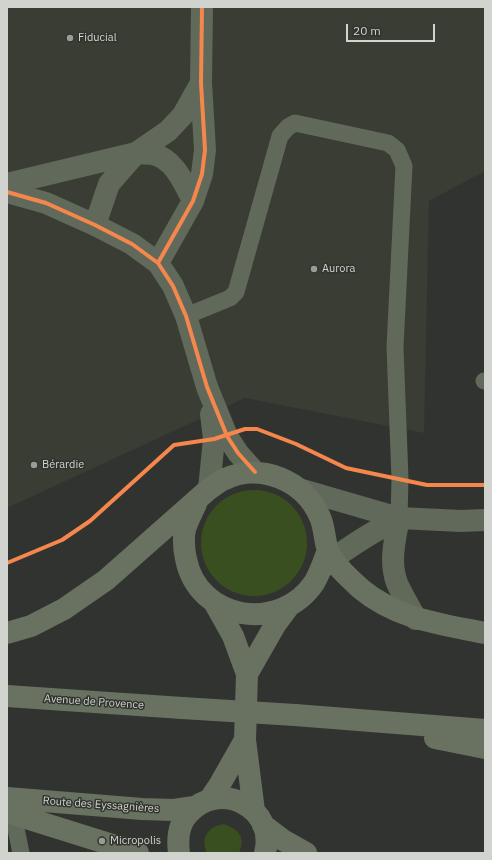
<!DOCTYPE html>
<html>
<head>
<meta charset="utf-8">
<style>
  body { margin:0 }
  #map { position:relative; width:492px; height:860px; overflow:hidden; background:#313330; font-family:"IBM Plex Sans",sans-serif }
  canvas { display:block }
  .frame { position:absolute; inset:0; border:8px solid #d1d3cf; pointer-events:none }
  .scale { position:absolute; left:346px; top:24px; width:89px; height:18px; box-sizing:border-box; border:2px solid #d1d3cf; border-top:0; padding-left:5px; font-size:12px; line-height:14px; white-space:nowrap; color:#d1d3cf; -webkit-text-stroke:3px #31342f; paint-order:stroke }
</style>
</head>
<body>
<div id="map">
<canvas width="492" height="860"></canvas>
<div class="frame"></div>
<div class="scale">20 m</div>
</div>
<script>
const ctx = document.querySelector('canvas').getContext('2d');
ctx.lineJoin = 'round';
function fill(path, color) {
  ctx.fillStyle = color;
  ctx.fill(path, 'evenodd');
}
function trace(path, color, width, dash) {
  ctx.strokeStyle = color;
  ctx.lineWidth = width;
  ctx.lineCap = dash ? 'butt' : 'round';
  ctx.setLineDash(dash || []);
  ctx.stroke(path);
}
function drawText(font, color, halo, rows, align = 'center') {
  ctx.font = font + ' "IBM Plex Sans",sans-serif';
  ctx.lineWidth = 3;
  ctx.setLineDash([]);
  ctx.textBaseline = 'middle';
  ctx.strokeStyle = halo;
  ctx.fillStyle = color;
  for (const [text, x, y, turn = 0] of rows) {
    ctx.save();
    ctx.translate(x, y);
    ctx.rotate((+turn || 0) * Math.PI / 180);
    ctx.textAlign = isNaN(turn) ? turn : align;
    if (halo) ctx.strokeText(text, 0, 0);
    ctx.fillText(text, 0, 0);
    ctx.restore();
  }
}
fill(new Path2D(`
  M7,7H485V171L429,201L424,433L245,398L7,508Z`), '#393d33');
fill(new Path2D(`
  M201 543a53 53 0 1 1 106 0a53 53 0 1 1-106 0Z
  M223,824C238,828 246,837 239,853H207C200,838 208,827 223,824Z`), '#3a4f20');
trace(new Path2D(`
  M186,316L230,298L236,292L280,136L288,127L295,123L388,143L397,150L404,166L395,347L400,479L399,518
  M484,381H485
  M13,814L21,853`), '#61695a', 17);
trace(new Path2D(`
  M136,153C141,154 147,153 152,154C174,158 184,183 193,201
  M7,184L136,153L168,131L183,115L201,83
  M95,225L109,184L136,153
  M158,263L193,201L202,174L205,150L201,83L202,7
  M299,489L399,518L461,521L485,520
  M399,518C395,539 389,562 397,583C402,595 410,607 416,619
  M321,569C345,548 371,533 399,518`), '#61695a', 22);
trace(new Path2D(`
  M7,192L46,203L95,225L132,244L158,263L173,286L186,316L207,387L227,436L238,453L255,472
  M209,489L214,439L211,414`), '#61695a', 22);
trace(new Path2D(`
  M196,504C192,512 188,520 185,529C183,539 184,550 186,559C198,620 279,634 314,583C320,573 324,561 328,550
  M214,602L233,636L247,674L245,740L254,811
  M7,633L31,626L64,609L106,580L209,489C214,486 219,481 225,479C261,462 305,481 320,517C325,528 324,540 328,550C334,565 349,578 361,589C397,619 441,624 485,633
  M247,674L275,625L289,606
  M7,696L182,708
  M295,715L485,730
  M435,738L485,748
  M7,798L142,809L174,810L194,807
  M210,799L220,784L245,740
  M7,812L138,853
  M263,825L283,840L306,853
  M179,853C177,838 178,824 189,813C220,779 277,808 265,853`), '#697260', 22);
trace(new Path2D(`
  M182,708L295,715`), '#697260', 22);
trace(new Path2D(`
  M7,192L46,203L95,225L132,244L158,263L173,286L186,316L207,387L227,436L238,453L255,472
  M158,263L193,201L202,174L205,150L201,83L202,7
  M7,563L62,540L90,521L174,445L214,439L245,429H257L296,444L346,468L427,485H485`), '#f5874c', 4);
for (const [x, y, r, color] of [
  [70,38,4,"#999b97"],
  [314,269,4,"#999b97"],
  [34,465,4,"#999b97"],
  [102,841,4,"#999b97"]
]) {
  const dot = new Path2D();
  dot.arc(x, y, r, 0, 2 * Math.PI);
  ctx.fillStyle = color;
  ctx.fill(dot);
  trace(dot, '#31342f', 1.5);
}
drawText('11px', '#d1d3cf', '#31342f', [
  ["Fiducial",78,38],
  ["Aurora",322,269],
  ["Bérardie",42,465],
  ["Micropolis",110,841]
], 'left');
drawText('11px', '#d1d3cf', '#31342f', [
  ["Avenue de Provence",94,702,4],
  ["Route des Eyssagnières",101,805,4]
]);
</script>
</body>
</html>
